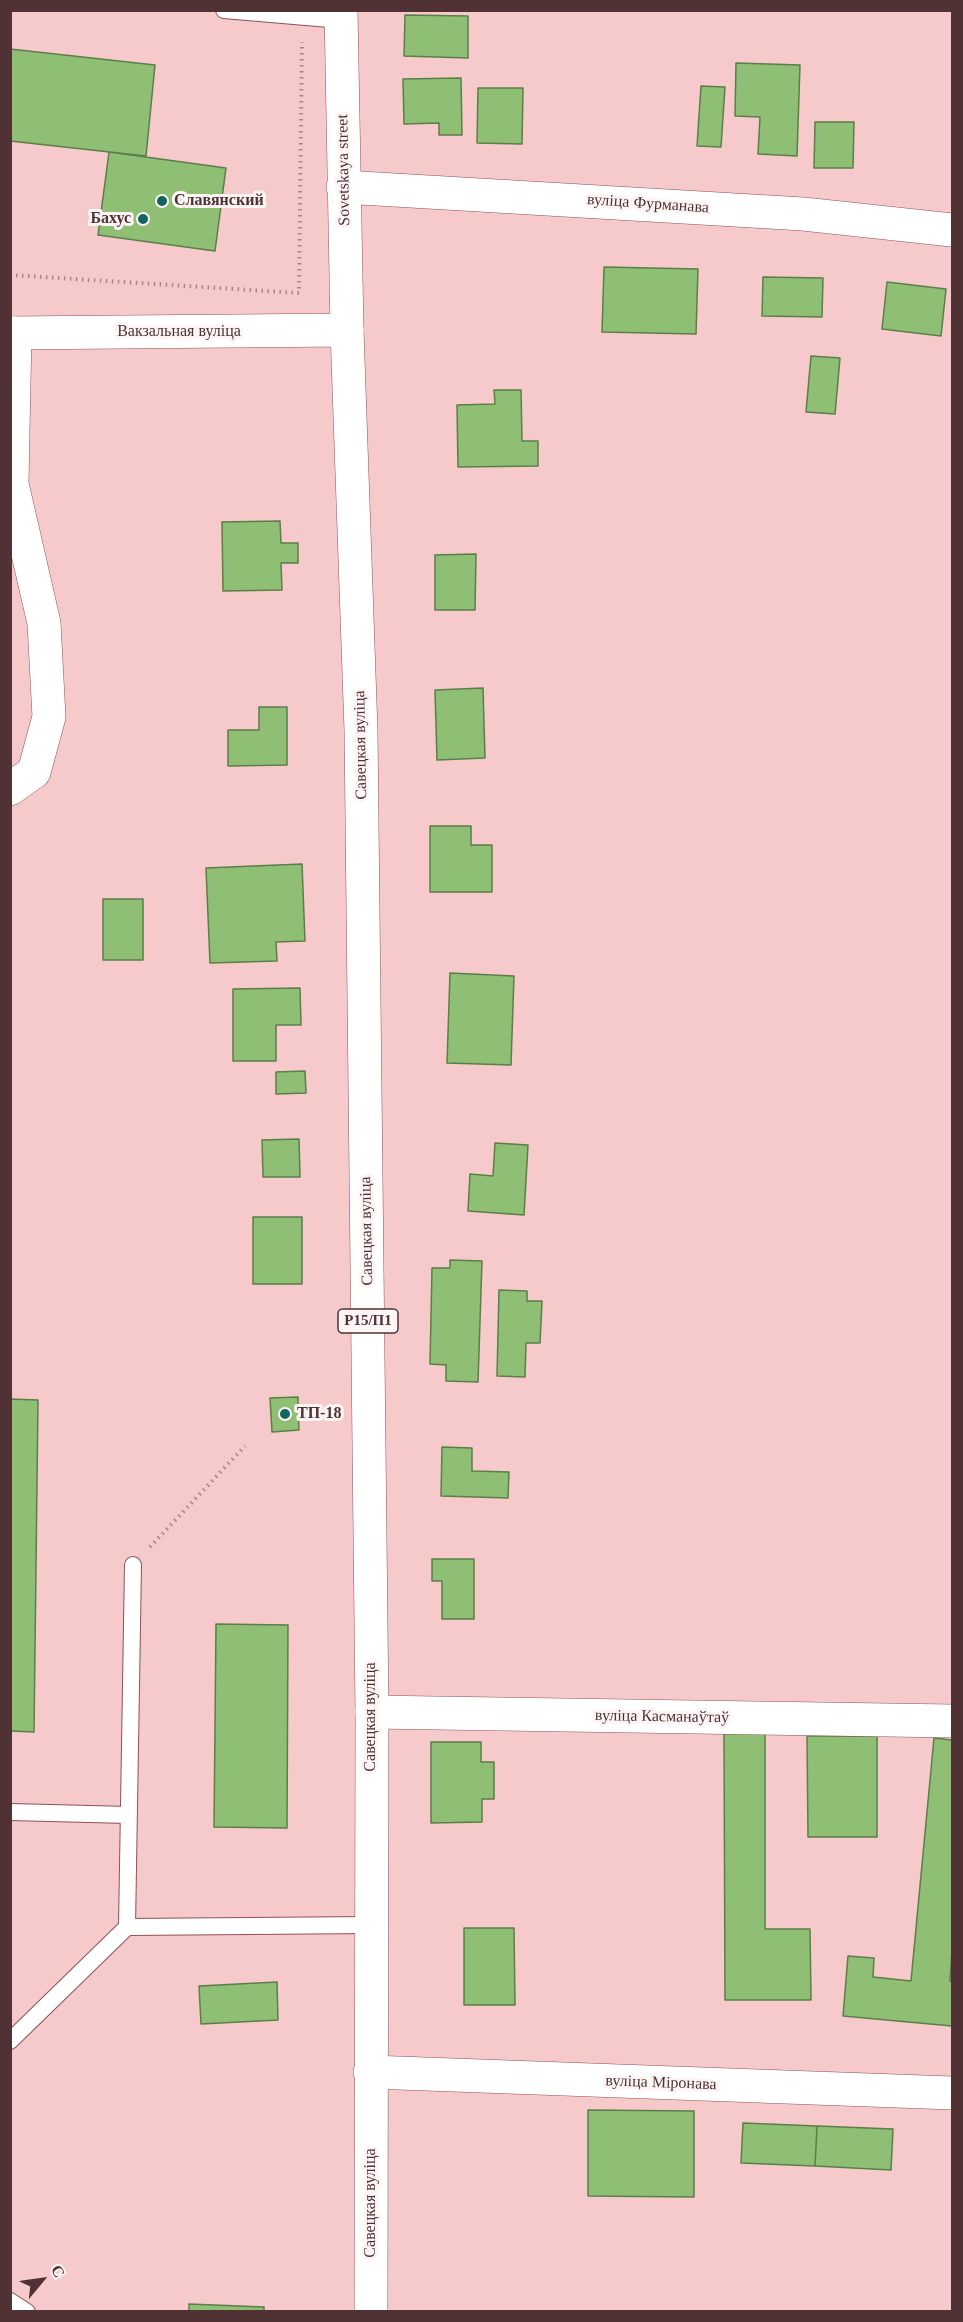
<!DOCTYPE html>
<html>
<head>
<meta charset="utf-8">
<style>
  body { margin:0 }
  #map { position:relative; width:963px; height:2322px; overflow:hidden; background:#f6c9cb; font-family:"Times New Roman",serif }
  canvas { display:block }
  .frame { position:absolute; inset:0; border:12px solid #503234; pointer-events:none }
  .north { position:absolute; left:12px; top:2250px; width:60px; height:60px; -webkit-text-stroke:4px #fdf5f5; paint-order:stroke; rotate:61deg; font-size:16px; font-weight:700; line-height:24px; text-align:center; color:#503234 }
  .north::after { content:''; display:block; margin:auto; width:21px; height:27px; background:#503234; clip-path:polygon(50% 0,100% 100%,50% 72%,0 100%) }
</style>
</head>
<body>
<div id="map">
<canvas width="963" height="2322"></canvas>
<div class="frame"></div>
<div class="north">С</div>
</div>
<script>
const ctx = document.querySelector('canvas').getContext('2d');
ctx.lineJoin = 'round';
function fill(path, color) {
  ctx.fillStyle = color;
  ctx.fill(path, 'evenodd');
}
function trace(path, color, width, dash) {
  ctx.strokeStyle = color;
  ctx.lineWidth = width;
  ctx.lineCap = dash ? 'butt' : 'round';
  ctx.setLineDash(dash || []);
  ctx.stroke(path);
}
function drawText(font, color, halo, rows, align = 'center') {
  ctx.font = font + ' "Times New Roman",serif';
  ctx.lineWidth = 6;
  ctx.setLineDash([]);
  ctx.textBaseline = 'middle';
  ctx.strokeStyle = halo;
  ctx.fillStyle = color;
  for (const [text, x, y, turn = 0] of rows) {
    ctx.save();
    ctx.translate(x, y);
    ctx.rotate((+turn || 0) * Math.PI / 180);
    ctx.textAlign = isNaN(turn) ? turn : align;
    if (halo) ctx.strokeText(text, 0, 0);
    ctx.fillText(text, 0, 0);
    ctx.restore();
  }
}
const building = new Path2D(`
  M405,15L468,16V58L404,56Z
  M10,49L155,65L146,156L10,141Z
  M736,63L800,65L797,156L758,154L760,117L735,116Z
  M461,78L462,135H439V123L404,124L403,79Z
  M701,86L725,87L721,147L697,146Z
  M478,88H523L522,144L477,143Z
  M815,122H854L853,168H814Z
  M109,152L226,168L215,251L98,235Z
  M604,267L698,269L696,334L602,332Z
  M763,277L823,278L822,317L762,316Z
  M887,282L946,289L941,336L882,329Z
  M811,356L840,358L835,414L806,412Z
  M494,390H521L522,441H538V466L458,467L457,405L495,404Z
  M280,521L281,543H298V563H281L282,590L223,591L222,522Z
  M476,554L475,610H435V555Z
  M483,688L485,758L437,760L435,690Z
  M259,707H287V765L228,766V730H259Z
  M430,826H471V845H492V892H430Z
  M302,864L305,941L276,942L277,961L210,963L206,868Z
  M103,899H143V960H103Z
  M450,973L514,976L511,1065L447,1063Z
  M300,988L301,1025H276V1061H233V989Z
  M305,1071L306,1093L276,1094V1072Z
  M299,1139L300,1177H263L262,1140Z
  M495,1143L528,1145L524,1215L468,1211L470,1174L493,1176Z
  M253,1217H302V1284H253Z
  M450,1260L482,1261L478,1382L446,1381V1365L430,1364L432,1268H450Z
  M499,1290L527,1291V1301H542L540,1343H526L525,1377L497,1376Z
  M298,1397L299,1430L272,1432L270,1398Z
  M10,1399L38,1400L34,1732L10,1731Z
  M442,1447L472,1448V1471L509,1472L508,1498L441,1496Z
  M432,1559H474V1619H442V1581H432Z
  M216,1624L288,1625L287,1828L214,1827Z
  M724,1733H765V1929H810L811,2000H725Z
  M807,1736H877V1837H808Z
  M934,1738L952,1740V1949L950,1981H952V2026L843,2016L848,1956L874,1958L873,1977L911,1981Z
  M431,1742H481V1762H494V1799H482V1822L431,1823Z
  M464,1928H514L515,2005H464Z
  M277,1982L278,2020L201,2024L199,1986Z
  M588,2110L694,2111V2197L588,2196Z
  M743,2123L817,2126L815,2166L741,2163Z
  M817,2126L893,2129L891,2170L815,2166Z
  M189,2304L264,2307V2312H189Z`);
fill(building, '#8fbe75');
trace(building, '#5c7e49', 1.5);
const service = new Path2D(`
  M224,10L341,20
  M133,1565L127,1927L372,1925
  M10,1812L129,1815
  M10,2041L127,1927
  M10,2301L27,2312`);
const minor = new Path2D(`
  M10,789L34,772L49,717L44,623L12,484L15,333
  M372,1712L952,1721
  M370,2072L952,2093`);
const secondary = new Path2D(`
  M341,10L347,330
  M343,187L803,214L952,230`);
const primary = new Path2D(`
  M10,333L347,330L361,731L372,1712L371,2312`);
trace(service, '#915056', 18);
trace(minor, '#915056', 34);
trace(secondary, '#915056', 34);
trace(primary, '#915056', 34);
trace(new Path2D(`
  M10,275L299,293L302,42
  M150,1547L245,1446`), '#ab8587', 4, [1.5, 4.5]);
trace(service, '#fff', 16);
trace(minor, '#fff', 33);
trace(secondary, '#fff', 33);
trace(primary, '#fff', 33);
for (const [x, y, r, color] of [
  [162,201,6,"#136363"],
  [143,219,6,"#136363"],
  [285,1414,6,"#136363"]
]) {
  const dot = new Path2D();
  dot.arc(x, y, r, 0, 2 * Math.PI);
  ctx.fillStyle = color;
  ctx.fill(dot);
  trace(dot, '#fdf5f5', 2);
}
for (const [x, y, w] of [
  [368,1321,60]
]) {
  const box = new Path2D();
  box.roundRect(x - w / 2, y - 12, w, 24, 4.5);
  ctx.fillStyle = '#fdf5f5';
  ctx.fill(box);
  trace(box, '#503234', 1.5);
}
drawText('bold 15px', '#503234', null, [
  ["Р15/П1",368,1321]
]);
drawText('16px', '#503234', '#fdf5f5', [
  ["Sovetskaya street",344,170,-91],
  ["вуліца Фурманава",648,204,4],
  ["Вакзальная вуліца",179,332],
  ["Савецкая вуліца",361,745,-91],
  ["Савецкая вуліца",367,1231,-91],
  ["Савецкая вуліца",371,1717,-90],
  ["вуліца Касманаўтаў",662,1717,1],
  ["вуліца Міронава",661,2083,2],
  ["Савецкая вуліца",371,2203,-90]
]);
drawText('bold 16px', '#503234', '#fdf5f5', [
  ["Славянский",174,201],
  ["Бахус",131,219,"right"],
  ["ТП-18",297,1414]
], 'left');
</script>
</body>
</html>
